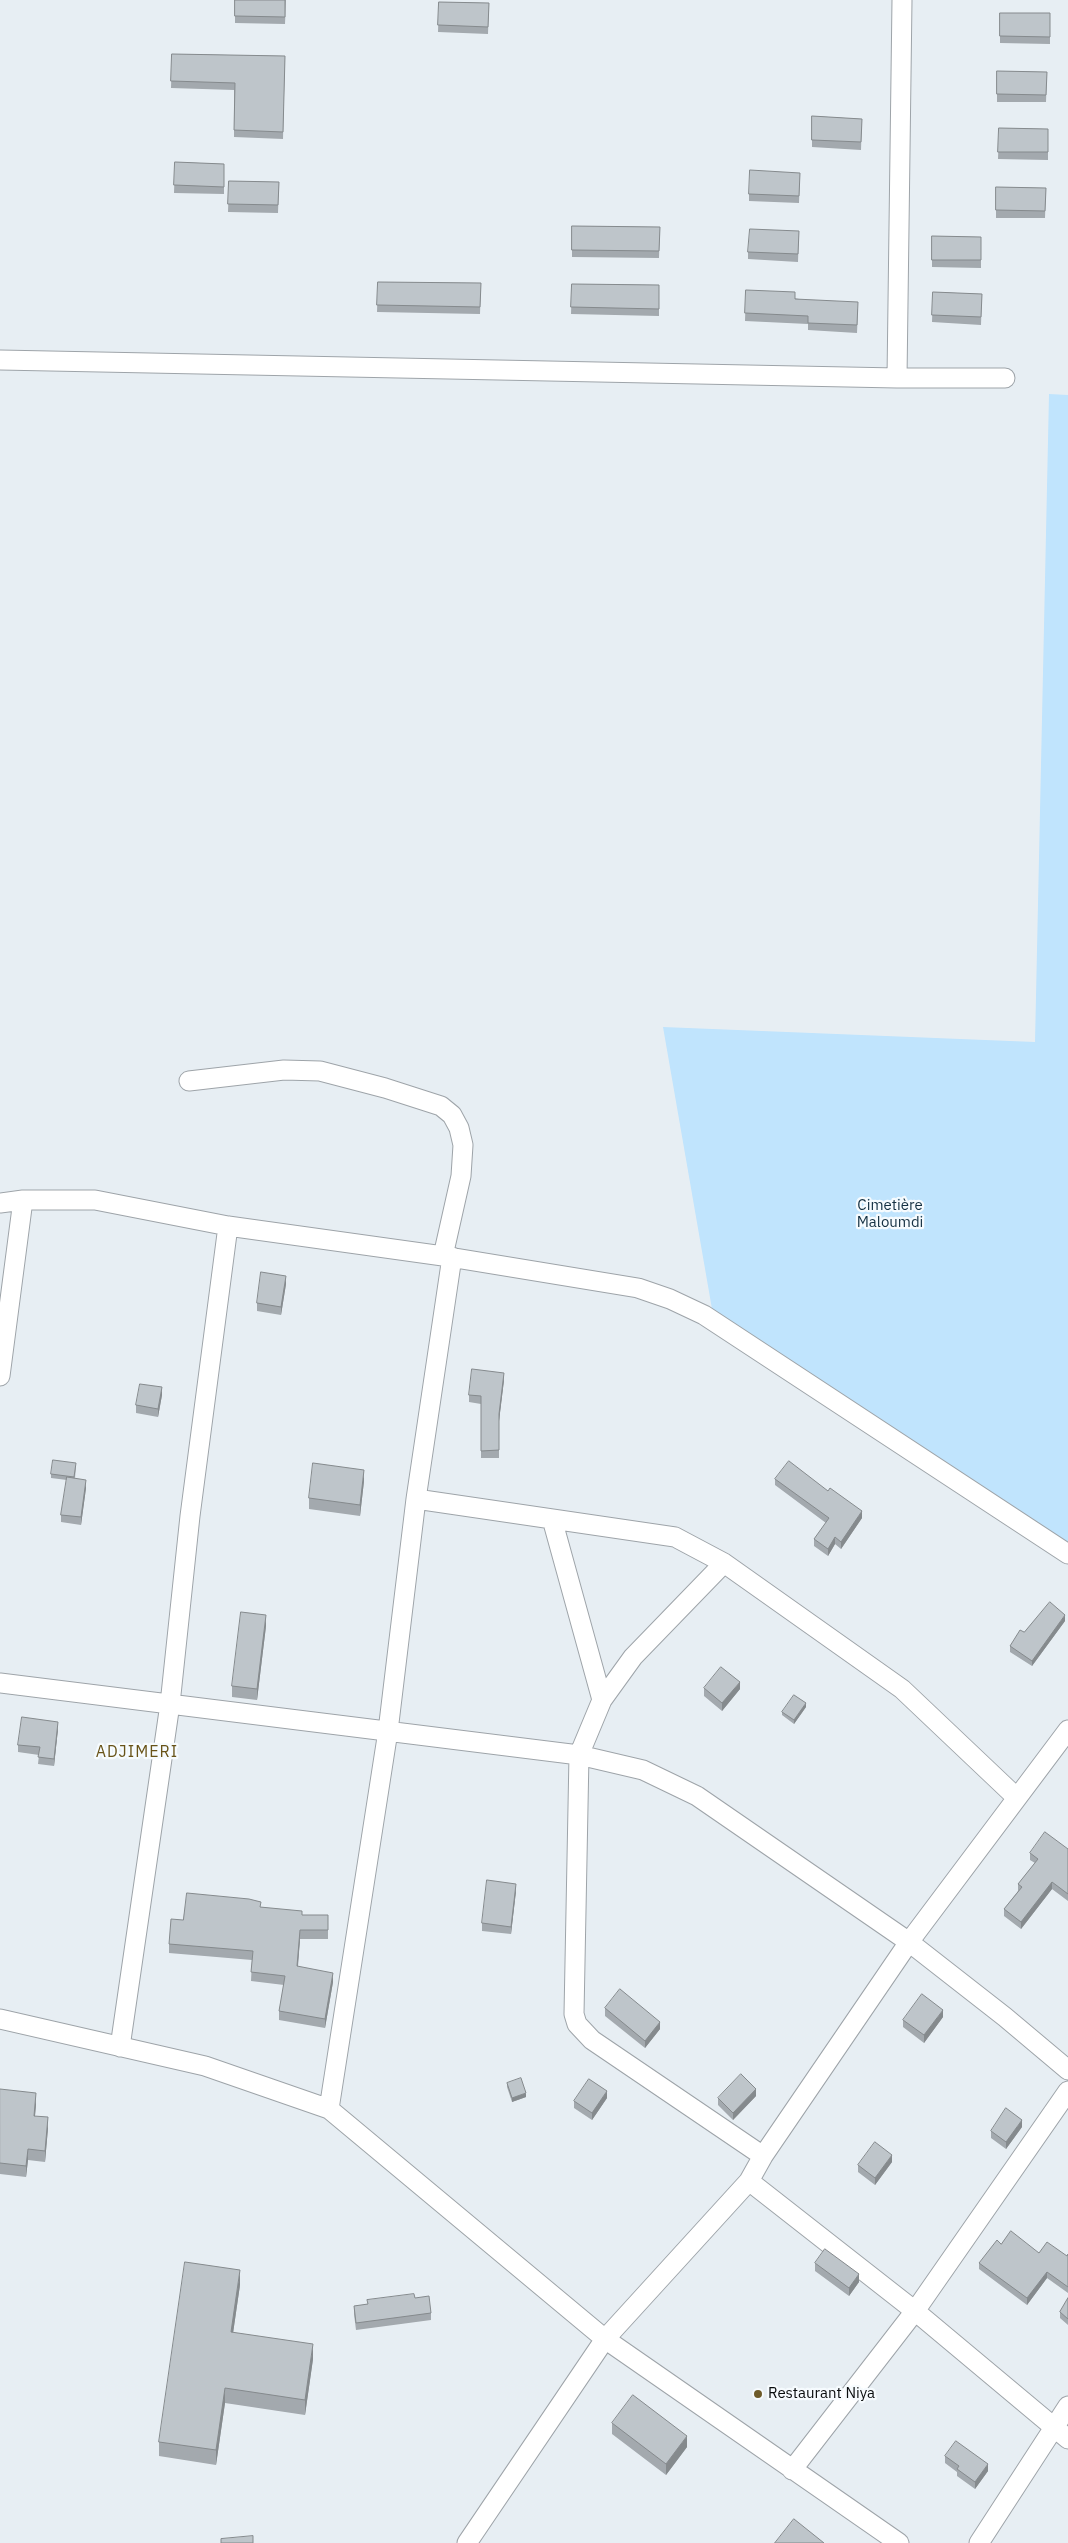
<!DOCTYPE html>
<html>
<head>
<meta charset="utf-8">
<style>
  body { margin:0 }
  canvas { display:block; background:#e7eef3 }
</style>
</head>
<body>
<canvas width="1068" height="2543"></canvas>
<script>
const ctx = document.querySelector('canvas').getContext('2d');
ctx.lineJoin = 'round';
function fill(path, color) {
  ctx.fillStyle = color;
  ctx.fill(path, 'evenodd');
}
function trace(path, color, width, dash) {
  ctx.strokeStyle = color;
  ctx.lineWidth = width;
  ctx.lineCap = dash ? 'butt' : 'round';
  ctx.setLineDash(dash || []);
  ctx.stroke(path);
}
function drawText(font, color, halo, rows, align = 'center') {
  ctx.font = font + ' "IBM Plex Sans",sans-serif';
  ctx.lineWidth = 4.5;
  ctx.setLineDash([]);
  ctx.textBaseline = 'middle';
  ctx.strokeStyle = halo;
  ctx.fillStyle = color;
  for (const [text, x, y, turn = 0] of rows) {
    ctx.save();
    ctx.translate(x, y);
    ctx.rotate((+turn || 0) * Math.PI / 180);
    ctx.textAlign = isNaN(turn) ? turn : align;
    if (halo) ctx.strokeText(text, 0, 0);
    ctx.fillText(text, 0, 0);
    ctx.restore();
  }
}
fill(new Path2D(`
  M1049,394L1068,395V1547L712,1309L663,1027L1035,1042Z`), '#c0e4fd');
const street = new Path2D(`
  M0,360L897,378H1005
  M897,378L902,0
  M189,1081L284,1070L320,1071L385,1088L441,1106L452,1115L459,1128L463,1145L461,1176L443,1256
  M0,1203L23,1200H95L228,1226L443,1256L638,1288L670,1299L704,1315L1068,1554
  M0,1376L23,1200
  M416,1499L675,1537L724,1563L902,1689L1017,1798
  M552,1519L602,1700
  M724,1563L633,1657L602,1700L579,1755L574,2014L577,2024L592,2040L763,2156
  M0,1683L579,1755L643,1770L697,1796L909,1942L1005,2017L1068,2070
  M0,2019L205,2066L329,2109L605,2339L899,2543
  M120,2047L170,1704L190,1516L228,1226
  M329,2109L388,1731L416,1499L452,1257
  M749,2181L915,2311L1068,2439
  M792,2470L915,2311L1068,2091
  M467,2543L605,2339L749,2181L763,2156L909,1942L1068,1730
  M979,2543L1068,2406`);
trace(street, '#9ea4a9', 21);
trace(street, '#fff', 19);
fill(new Path2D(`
  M235,0H286L285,24L235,23Z
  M439,2L489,3L488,34L438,32Z
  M1000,13H1050V44L1000,43Z
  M172,54L285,56L283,139L234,137V90L171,88Z
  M997,71L1047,72L1046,102H997Z
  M812,116L862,119L861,150L812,147Z
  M999,128L1048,129V160L998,159Z
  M175,162L224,164V194L174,193Z
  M800,173L799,203L749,201V194Z
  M229,181L279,182L278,213L228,212Z
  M996,187L1046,188L1045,218H996Z
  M572,226L660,227L659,258L572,257Z
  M799,231L798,262L748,259V252Z
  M932,236L981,237V268L932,267Z
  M378,282L481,283L480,314L377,312Z
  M572,284L659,285V316L571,314Z
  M746,290L858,309L857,333L808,330V324L745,321Z
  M933,292L982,294L981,325L932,322Z
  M286,1284L281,1315L257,1311V1303Z
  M504,1380L499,1421V1458H481V1404L469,1402V1395Z
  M162,1395L158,1417L136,1413V1405Z
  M76,1467L75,1478L86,1488L81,1525L61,1522V1515L67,1480L51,1478V1474Z
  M775,1479L862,1518L841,1549L835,1544L828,1556L814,1546V1539L826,1523L775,1485Z
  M364,1481L360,1516L309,1509V1498Z
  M1065,1621L1032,1666L1010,1652V1646L1024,1632Z
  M266,1626L257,1700L232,1697V1686Z
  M704,1688L740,1689L722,1711L704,1696Z
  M806,1707L794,1724L782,1715V1712Z
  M58,1729L54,1766L38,1764L39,1755L18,1752V1745Z
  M1068,1849V1901L1052,1889L1021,1929L1004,1916V1909L1018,1891V1884L1035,1863L1030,1860V1853Z
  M516,1891L511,1934L482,1931V1923Z
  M261,1907L302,1915H328V1939H300L298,1967L333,1982L325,2028L279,2020V2011L284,1985L251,1981L252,1960L169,1953V1944L183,1920Z
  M605,2008L660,2029L645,2048L605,2016Z
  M943,2017L924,2043L903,2027V2020Z
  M507,2083L526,2097L512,2102L507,2087Z
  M0,2089L36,2104L35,2116L48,2128L45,2162L28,2160L26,2177L0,2174Z
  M756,2096L733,2120L718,2105V2098Z
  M607,2098L592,2120L574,2108V2101Z
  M1022,2127L1006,2149L991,2138V2131Z
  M892,2162L875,2185L858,2172V2165Z
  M1001,2244L1039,2253L1067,2256L1068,2254V2293L1047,2278L1027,2305L979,2269V2263Z
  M815,2263L859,2282L849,2296L815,2271Z
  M240,2285L233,2333L313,2359L305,2415L225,2403L216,2465L159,2456V2442Z
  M415,2298L431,2313V2320L356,2330L354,2314V2306Z
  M1068,2298V2325L1060,2318V2312Z
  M612,2423L687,2447L666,2475L612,2434Z
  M945,2456L988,2471L975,2489L957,2476V2472L945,2463Z`), '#a3a9ae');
fill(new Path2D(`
  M286,1276V1284L281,1315V1307Z
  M504,1373V1380L499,1421V1414Z
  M162,1387V1395L158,1417V1409Z
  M364,1470V1481L360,1516V1505Z
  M86,1480V1488L81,1525V1517Z
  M862,1511V1518L841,1549V1542Z
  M835,1537V1544L828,1556V1549Z
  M266,1615V1626L257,1700V1689Z
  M1065,1615V1621L1032,1666V1661Z
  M740,1682V1689L722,1711V1703Z
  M806,1703V1707L794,1724V1720Z
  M58,1722V1729L54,1766V1759Z
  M1052,1882V1889L1021,1929V1922Z
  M516,1884V1891L511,1934V1927Z
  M300,1930V1939L297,1975V1966Z
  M333,1973V1982L325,2028V2019Z
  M943,2010V2017L924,2043V2035Z
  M660,2022V2029L645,2048V2041Z
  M756,2089V2096L733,2120V2113Z
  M607,2091V2098L592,2120V2113Z
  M36,2093V2104L34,2127V2116Z
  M526,2093V2097L512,2102V2098Z
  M48,2117V2128L45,2162V2151Z
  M1022,2120V2127L1006,2149V2142Z
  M28,2149V2160L26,2177V2166Z
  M892,2155V2162L875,2185V2178Z
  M240,2270V2285L231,2347V2332Z
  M1047,2272V2278L1027,2305V2298Z
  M859,2274V2282L849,2296V2288Z
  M313,2344V2359L305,2415V2400Z
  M225,2388V2403L216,2465V2450Z
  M687,2436V2447L666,2475V2464Z
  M988,2464V2471L975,2489V2482Z`), '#858a8d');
const building = new Path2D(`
  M235,0H285V17L235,16Z
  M439,2L489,3L488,27L438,25Z
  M1000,13H1050V37L1000,36Z
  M172,54L285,56L283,132L234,130L235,83L171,81Z
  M997,71L1047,72L1046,95L997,94Z
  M812,116L862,119L861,142L812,140Z
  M999,128L1048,129V152H998Z
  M175,162L224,164V187L174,185Z
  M750,170L800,173L799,196L749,194Z
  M229,181L279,182L278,205L228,204Z
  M996,187L1046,188L1045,211L996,210Z
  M572,226L660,227L659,251L572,250Z
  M750,229L799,231L798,254L748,252Z
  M932,236L981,237V260H932Z
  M378,282L481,283L480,307L377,305Z
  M572,284L659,285V309L571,307Z
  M746,290L795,292V299L858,302L857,325L808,323V316L745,313Z
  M933,292L982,294L981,317L932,315Z
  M261,1272L286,1276L281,1307L257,1303Z
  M472,1369L504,1373L499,1414V1450L481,1451V1396L469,1395Z
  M140,1384L162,1387L158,1409L136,1405Z
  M53,1460L76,1463L74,1477L51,1474Z
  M789,1461L828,1491L830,1488L862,1511L841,1542L835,1537L828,1549L814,1539L829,1518L775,1479Z
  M313,1463L364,1470L360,1505L309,1498Z
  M67,1477L86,1480L81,1517L61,1515Z
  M1050,1602L1065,1615L1032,1661L1010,1646L1020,1630L1024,1632Z
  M241,1612L266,1615L257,1689L232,1686Z
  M721,1667L740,1682L722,1703L704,1688Z
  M794,1695L806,1703L794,1720L782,1712Z
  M22,1717L58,1722L54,1759L38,1757L40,1747L18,1745Z
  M1045,1832L1068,1849V1894L1052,1882L1021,1922L1004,1909L1022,1887L1018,1884L1038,1859L1030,1853Z
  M487,1880L516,1884L511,1927L482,1923Z
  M187,1893L249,1899L261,1902L260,1907L302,1911V1915H328V1930H300L297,1966L333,1973L325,2019L279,2011L285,1976L251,1972L253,1951L169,1944L171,1919L183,1920Z
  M620,1989L660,2022L645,2041L605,2008Z
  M922,1994L943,2010L924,2035L903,2020Z
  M741,2074L756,2089L733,2113L718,2098Z
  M521,2078L526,2093L512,2098L507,2083Z
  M589,2079L607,2091L592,2113L574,2101Z
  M0,2089L36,2093L34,2116L48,2117L45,2151L28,2149L26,2166L0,2163Z
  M1006,2108L1022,2120L1006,2142L991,2131Z
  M875,2142L892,2155L875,2178L858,2165Z
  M1011,2231L1039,2253L1047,2242L1067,2256L1068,2254V2287L1047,2272L1027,2298L979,2263L997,2240L1001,2244Z
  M825,2249L859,2274L849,2288L815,2263Z
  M185,2262L240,2270L231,2332L313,2344L305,2400L225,2388L216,2450L159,2442Z
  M414,2294L415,2298L429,2296L431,2313L356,2323L354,2306L368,2304L367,2300Z
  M1068,2298V2319L1060,2312Z
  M633,2395L687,2436L666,2464L612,2423Z
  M956,2441L988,2464L975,2482L957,2469L959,2466L945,2456Z
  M794,2519L824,2543H775Z
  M253,2536V2543H221V2539Z`);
fill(building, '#bec5ca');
trace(building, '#858a8d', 1);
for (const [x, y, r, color] of [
  [758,2394,5,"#6e5b2a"]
]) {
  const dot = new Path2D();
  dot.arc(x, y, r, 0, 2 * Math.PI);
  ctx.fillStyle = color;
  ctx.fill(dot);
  trace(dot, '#f6fbfe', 2);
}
drawText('15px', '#143042', '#f6fbfe', [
  ["Cimetière",890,1206],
  ["Maloumdi",890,1223]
]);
drawText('15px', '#090c0d', '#f6fbfe', [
  ["Restaurant Niya",768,2394]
], 'left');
ctx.letterSpacing = '1px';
drawText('16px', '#685318', '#f6fbfe', [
  ["ADJIMERI",137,1752]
]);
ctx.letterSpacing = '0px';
</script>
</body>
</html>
